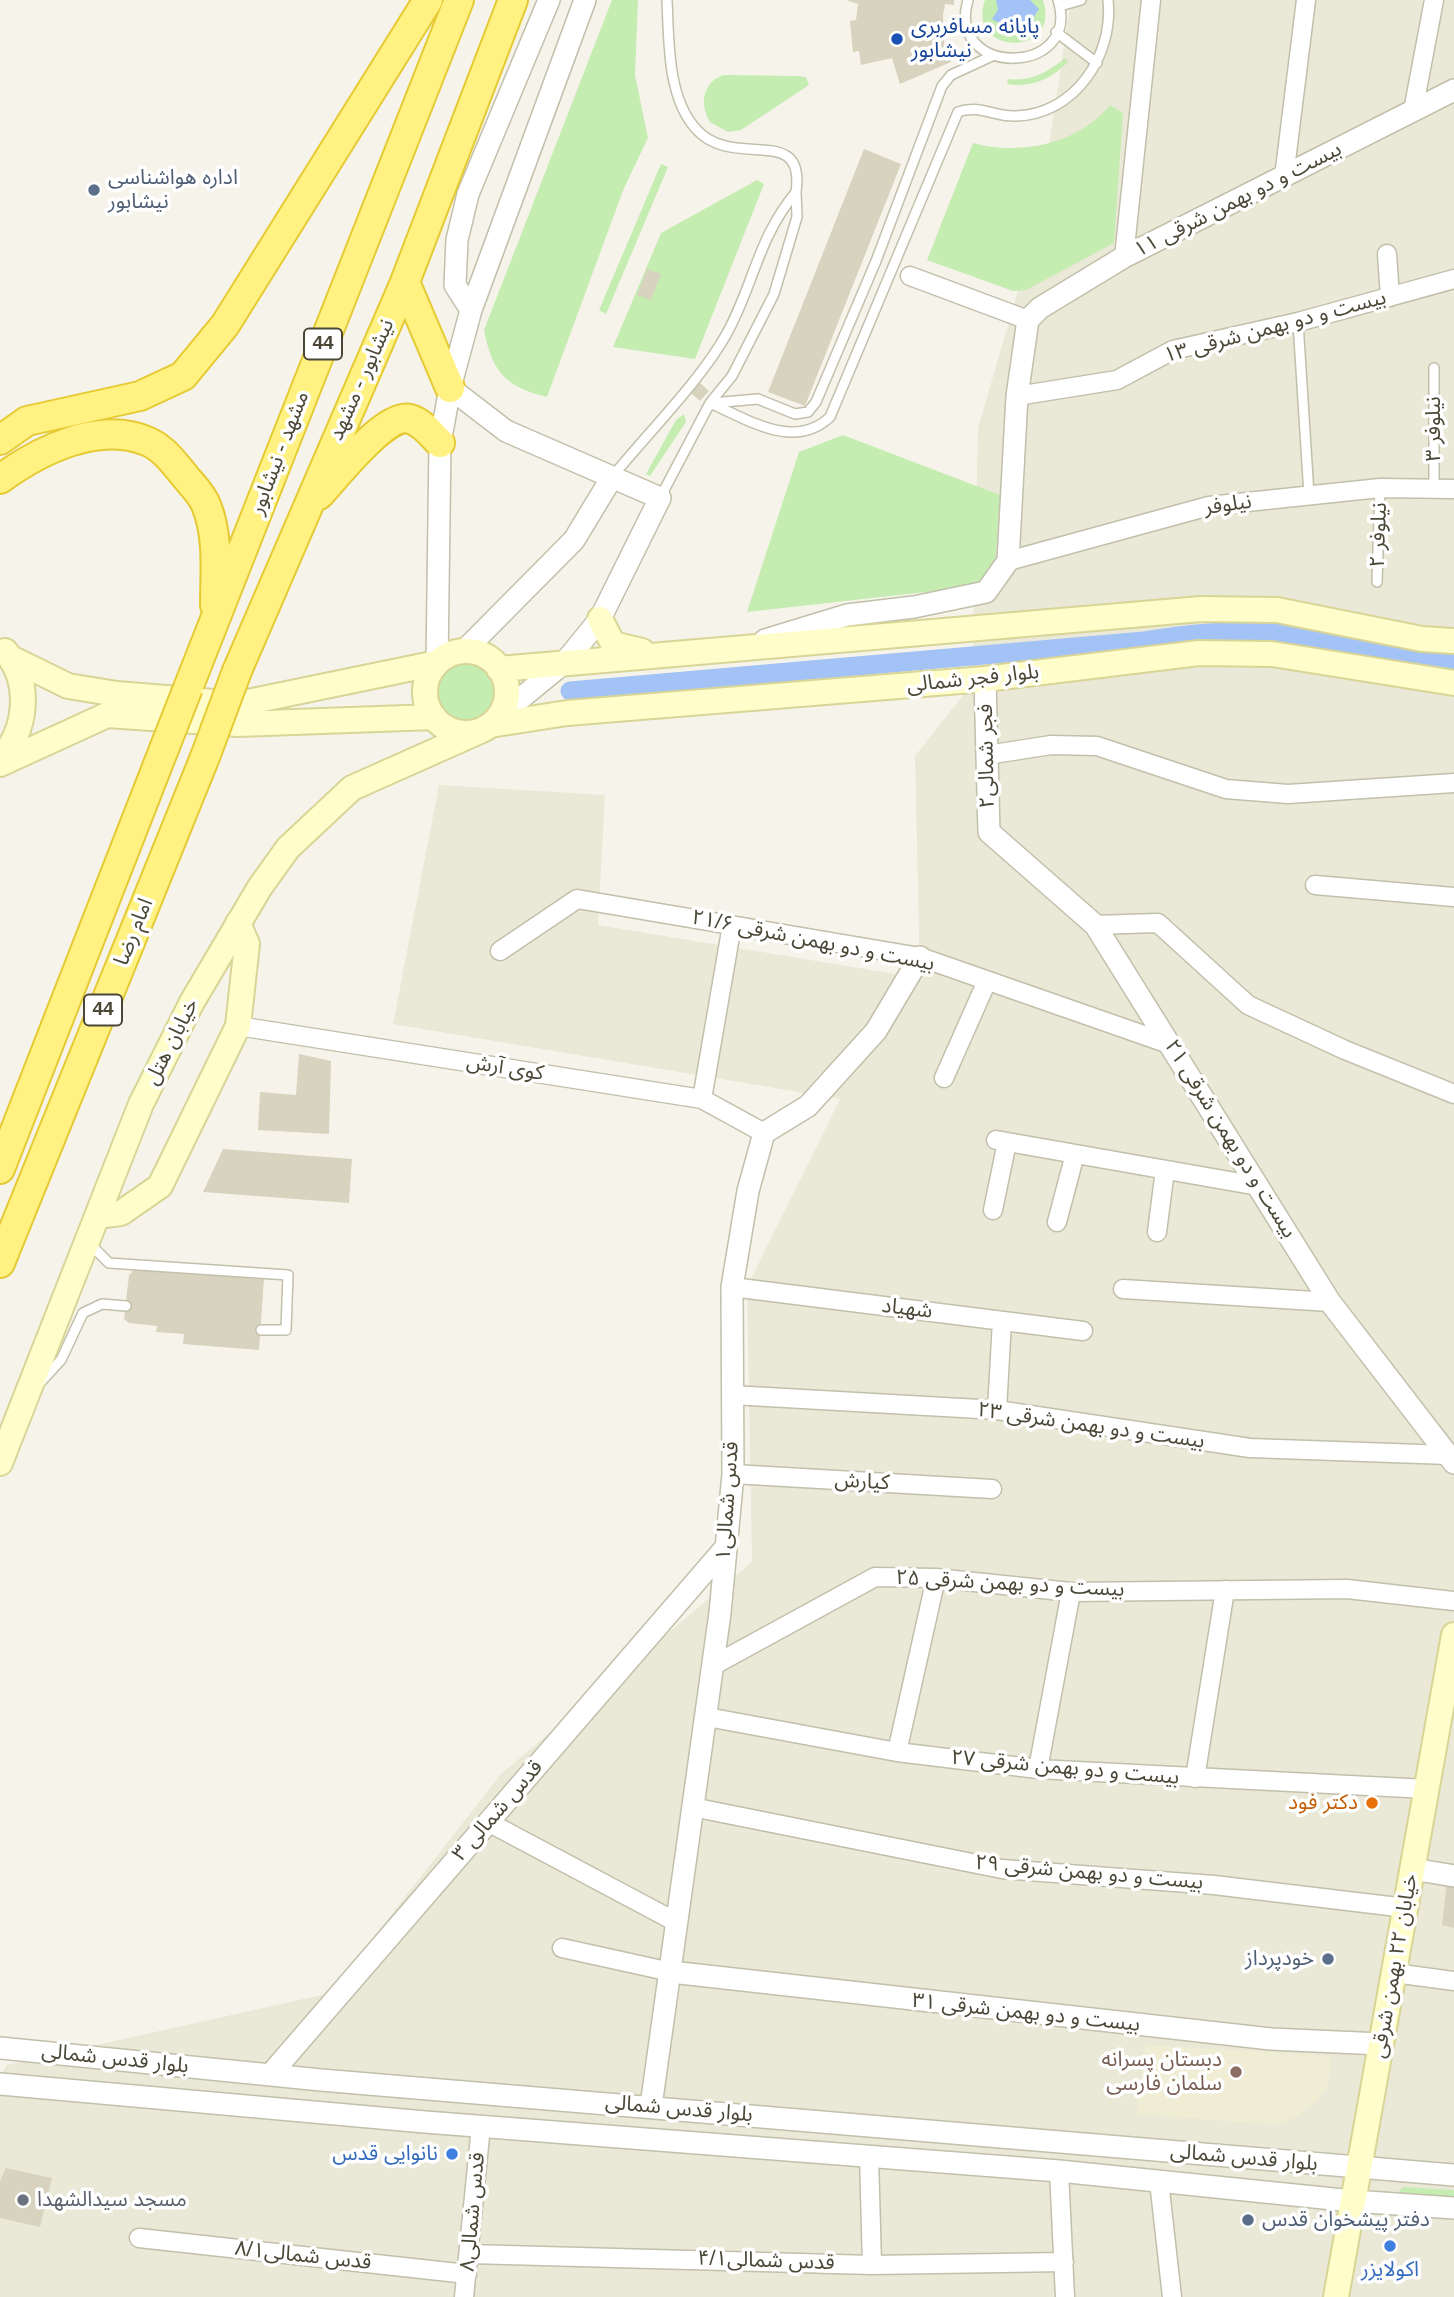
<!DOCTYPE html>
<html>
<head>
<meta charset="utf-8">
<style>
  body { margin:0 }
  canvas { display:block; background:#f6f4ea }
</style>
</head>
<body>
<canvas width="1454" height="2297"></canvas>
<script>
const ctx = document.querySelector('canvas').getContext('2d');
ctx.lineJoin = 'round';
function fill(path, color) {
  ctx.fillStyle = color;
  ctx.fill(path, 'evenodd');
}
function trace(path, color, width, dash) {
  ctx.strokeStyle = color;
  ctx.lineWidth = width;
  ctx.lineCap = dash ? 'butt' : 'round';
  ctx.setLineDash(dash || []);
  ctx.stroke(path);
}
function drawText(font, color, halo, rows, align = 'center') {
  ctx.font = font + ' Arial,"Noto Sans Arabic",sans-serif';
  ctx.lineWidth = 7;
  ctx.setLineDash([]);
  ctx.textBaseline = 'middle';
  ctx.strokeStyle = halo;
  ctx.fillStyle = color;
  for (const [text, x, y, turn = 0] of rows) {
    ctx.save();
    ctx.translate(x, y);
    ctx.rotate((+turn || 0) * Math.PI / 180);
    ctx.textAlign = isNaN(turn) ? turn : align;
    if (halo) ctx.strokeText(text, 0, 0);
    ctx.fillText(text, 0, 0);
    ctx.restore();
  }
}
fill(new Path2D(`
  M1071,0H1454V2297H0V2077L7,2065L330,1993L501,1774L752,1562L747,1287L840,1099L393,1024L439,785L605,795L598,925L920,978L915,756L972,684L978,428L1037,225Z`), '#eae8d7');
fill(new Path2D(`
  M1145,2045L1331,2056L1328,2088L1316,2102L1296,2117L1276,2125L1137,2114Z`), '#efedd3');
fill(new Path2D(`
  M612,0H638L635,75L648,138L624,188L547,397C506,387 492,372 484,330Z
  M985,0H997L998,10L1031,3L1030,0H1043C1062,59 965,55 985,0Z
  M1065,58L1068,62C1052,79 1031,88 1007,84L1008,79C1030,82 1048,72 1065,58Z
  M724,75L799,76L806,77L809,85L741,130L728,132L710,122C699,104 703,81 724,75Z
  M1110,105L1123,113L1114,243L1026,290L1013,291L927,260L973,143C1020,156 1078,144 1110,105Z
  M661,164L668,167L606,314L599,310Z
  M757,180L764,184L695,359L613,347L661,233Z
  M684,414L686,422L650,476L646,474L676,420Z
  M843,435L1000,495L995,568L980,586L747,612L799,452Z
  M435 693a30 30 0 1 1 60 0a30 30 0 1 1-60 0Z
  M1403,2187L1454,2190V2198L1403,2194L1399,2191Z`), '#c5ecb1');
fill(new Path2D(`
  M996,0H1030L1039,9L1033,18L1035,28L1025,30L1020,37L1013,33L1003,34L1001,24L992,19L998,10Z`), '#a3c2f5');
trace(new Path2D(`
  M570,691L1144,641C1187,634 1229,629 1273,633C1334,638 1393,657 1454,661`), '#a3c2f5', 19);
fill(new Path2D(`
  M846,0H954V5L945,4L943,15L944,44L951,62L900,84L892,58L861,65L859,51L853,52L850,21L856,20L858,4Z
  M864,149L901,164L805,406L768,392Z
  M647,269L661,274L651,300L637,295Z
  M700,383L709,391L700,401L691,393Z
  M299,1054L331,1061L329,1134L258,1130L260,1092L296,1095Z
  M223,1149L352,1159L349,1203L203,1192Z
  M135,1269L264,1279L259,1350L183,1344L184,1334L156,1332L157,1326L129,1323L124,1319L129,1275Z
  M1447,1880L1454,1882V1928L1442,1925Z
  M6,2168L52,2178L40,2227L0,2218V2181Z`), '#d8d3be');
const service = new Path2D(`
  M667,0C669,40 667,97 696,129C733,171 806,122 796,192
  M968,0C945,78 1082,77 1058,0
  M1060,6L1081,0
  M1056,32L1097,63
  M1298,322L1309,495
  M710,403C747,419 794,451 830,417L958,112C978,104 995,117 1015,116C1075,115 1114,55 1108,0
  M712,403L758,399L795,414L808,412L816,402L876,261L942,86L951,75L992,56
  M613,476C648,433 700,381 726,335C754,285 757,239 796,192L797,217L774,294L732,376L710,403L660,498
  M1434,489V368
  M1377,582L1380,488
  M91,1245L109,1263L288,1275L286,1330H261
  M38,1385L61,1360L83,1313L102,1304L126,1306`);
const minor = new Path2D(`
  M1413,111L1434,0
  M1284,177L1306,0
  M1387,254L1390,297
  M1124,257L1151,0
  M910,276L1028,320
  M1017,396L1117,380L1173,350L1298,322L1454,279
  M1008,561L1209,506L1380,488L1454,489
  M987,755L1051,745L1097,746L1226,789L1288,794L1454,783
  M1315,885L1454,897
  M1095,925L1158,923L1248,1005L1345,1050L1454,1094
  M500,951L577,899L920,957L1172,1045
  M238,1026L702,1099L764,1133
  M944,1078L987,981
  M702,1099L732,925
  M996,1140L1258,1186
  M993,1210L1007,1142
  M1057,1222L1075,1154
  M1157,1232L1165,1170
  M732,1287L1083,1331
  M1123,1289L1330,1302
  M732,1395L997,1410L1250,1448L1449,1455
  M997,1410L1002,1321
  M733,1474L992,1489
  M714,1665L875,1577L936,1578L1071,1592L1347,1589L1454,1601
  M707,1717L897,1752L1038,1769L1427,1789
  M897,1752L936,1578
  M1038,1769L1071,1592
  M1195,1778L1225,1590
  M692,1807L1002,1869L1214,1885L1406,1908
  M488,1822L676,1922
  M562,1948L671,1972
  M1394,1973L1454,1981
  M869,2156L872,2265
  M1059,2171L1065,2297
  M1159,2181L1172,2297
  M139,2238L467,2274
  M469,2254L872,2265L1064,2262
  M464,2297L481,2126`);
const tertiary = new Path2D(`
  M471,310L455,285L457,240L468,194L549,0
  M450,388L506,431L660,498L600,619L565,662L498,717
  M765,640L847,615L914,607L986,592L1008,561L1017,396L1028,320L1040,308L1124,257L1454,90
  M464,651L574,540L611,479
  M437,663L440,443L450,388L471,310L585,0
  M985,679L989,832L1095,925L1330,1302L1454,1463
  M1412,1869L1454,1876
  M671,1972L1271,2039L1381,2044
  M0,2048L321,2080L1454,2175
  M270,2075L726,1547
  M0,2084L425,2122L1059,2171L1353,2201L1454,2208
  M651,2106L720,1613L733,1474L732,1287L748,1191L764,1133L808,1106L876,1031L920,957`);
const secondary = new Path2D(`
  M600,619L613,644L642,651
  M425 692a41 41 0 1 1 82 0a41 41 0 1 1-82 0Z
  M11,658L68,686L117,694L238,704L437,663
  M499,669L1201,609L1277,610L1422,639L1454,641
  M490,725L567,713L985,679L1199,653L1272,654L1454,683
  M0,759C27,731 32,682 5,651
  M0,764L107,715L238,724L434,717
  M97,1216L121,1213L160,1186L238,1026L247,944L238,923
  M0,1463L141,1104L192,1002L260,887L288,848L352,788L480,731
  M1336,2297L1454,1635`);
const trunk = new Path2D(`
  M405,282L450,388
  M0,440L27,421L140,396L183,376L225,325L428,0
  M0,479C40,450 100,420 149,442C164,449 174,463 184,475C191,484 202,494 206,505C219,536 215,572 215,605
  M319,495C336,477 386,412 410,419C422,422 432,435 440,443
  M237,671L405,282L513,0
  M188,688L459,0
  M0,1169L164,749
  M0,1263L205,757`);
trace(service, '#c2bfab', 12);
trace(minor, '#c2bfab', 21);
trace(tertiary, '#c2bfab', 24);
trace(secondary, '#d8d597', 28);
trace(trunk, '#e6ca33', 32);
trace(service, '#fff', 9);
trace(minor, '#fff', 18);
trace(tertiary, '#fff', 21);
trace(secondary, '#fffdca', 24);
trace(trunk, '#fff282', 28);
const trunkBridge = new Path2D(`
  M164,749L188,688
  M205,757L237,671`);
trace(trunkBridge, '#e6ca33', 32, []);
trace(trunkBridge, '#fff282', 28);
for (const [x, y, r, color] of [
  [897,39,7,"#1a4fb4"],
  [94,190,7,"#5c6f8a"],
  [1372,1803,7,"#e8710a"],
  [1328,1959,7,"#5c6f8a"],
  [1236,2072,7,"#8d6e63"],
  [452,2154,7,"#3f7fe0"],
  [23,2200,7,"#6b7280"],
  [1248,2220,7,"#5c6f8a"],
  [1390,2246,7,"#3f7fe0"]
]) {
  const dot = new Path2D();
  dot.arc(x, y, r, 0, 2 * Math.PI);
  ctx.fillStyle = color;
  ctx.fill(dot);
  trace(dot, '#fff', 2.5);
}
for (const [x, y, w] of [
  [323,344,38],
  [103,1010,38]
]) {
  const box = new Path2D();
  box.roundRect(x - w / 2, y - 15.5, w, 31, 5);
  ctx.fillStyle = '#fff';
  ctx.fill(box);
  trace(box, '#4a4737', 2);
}
drawText('bold 19px', '#4a4737', null, [
  ["44",323,344],
  ["44",103,1010]
]);
drawText('21px', '#164399', '#fff', [
  ["پایانه مسافربری",911,27],
  ["نیشابور",911,51]
], 'left');
drawText('21px', '#4e5e75', '#fff', [
  ["اداره هواشناسی",108,178],
  ["نیشابور",108,202],
  ["خودپرداز",1314,1959,"right"],
  ["دفتر پیشخوان قدس",1262,2220]
], 'left');
drawText('21px', '#4a4737', '#fff', [
  ["بیست و دو بهمن شرقی ۱۱",1238,200,-27],
  ["بیست و دو بهمن شرقی ۱۳",1275,327,-15],
  ["نیشابور - مشهد",362,380,-66],
  ["نیلوفر ۳",1434,429,-90],
  ["مشهد - نیشابور",280,453,-69],
  ["نیلوفر",1228,505,-8],
  ["نیلوفر ۲",1379,535,-88],
  ["بلوار فجر شمالی",973,679,-6],
  ["فجر شمالی۲",987,756,-91],
  ["امام رضا",134,932,-68],
  ["بیست و دو بهمن شرقی ۲۱/۶",813,941,11],
  ["خیابان هتل",172,1042,-63],
  ["کوی آرش",505,1068,9],
  ["بیست و دو بهمن شرقی ۲۱",1230,1139,58],
  ["شهیاد",907,1309,7],
  ["بیست و دو بهمن شرقی ۲۳",1091,1426,8],
  ["کیارش",862,1482,3],
  ["قدس شمالی۱",728,1501,-86],
  ["بیست و دو بهمن شرقی ۲۵",1010,1584,3],
  ["بیست و دو بهمن شرقی ۲۷",1065,1768,5],
  ["قدس شمالی ۳",498,1811,-49],
  ["بیست و دو بهمن شرقی ۲۹",1089,1873,5],
  ["خیابان ۲۲ بهمن شرقی",1395,1966,-80],
  ["بیست و دو بهمن شرقی ۳۱",1026,2013,6],
  ["بلوار قدس شمالی",115,2059,6],
  ["بلوار قدس شمالی",679,2109,5],
  ["بلوار قدس شمالی",1244,2158,5],
  ["قدس شمالی۸",473,2212,-85],
  ["قدس شمالی۸/۱",303,2256,6],
  ["قدس شمالی۴/۱",766,2261,2]
]);
drawText('21px', '#c56008', '#fff', [
  ["دکتر فود",1358,1803]
], 'right');
drawText('21px', '#785e54', '#fff', [
  ["دبستان پسرانه",1222,2060],
  ["سلمان فارسی",1222,2084]
], 'right');
drawText('21px', '#366cbe', '#fff', [
  ["نانوایی قدس",438,2154],
  ["اکولایزر",1390,2270,"center"]
], 'right');
drawText('21px', '#5b616d', '#fff', [
  ["مسجد سیدالشهدا",37,2200]
], 'left');
</script>
</body>
</html>
